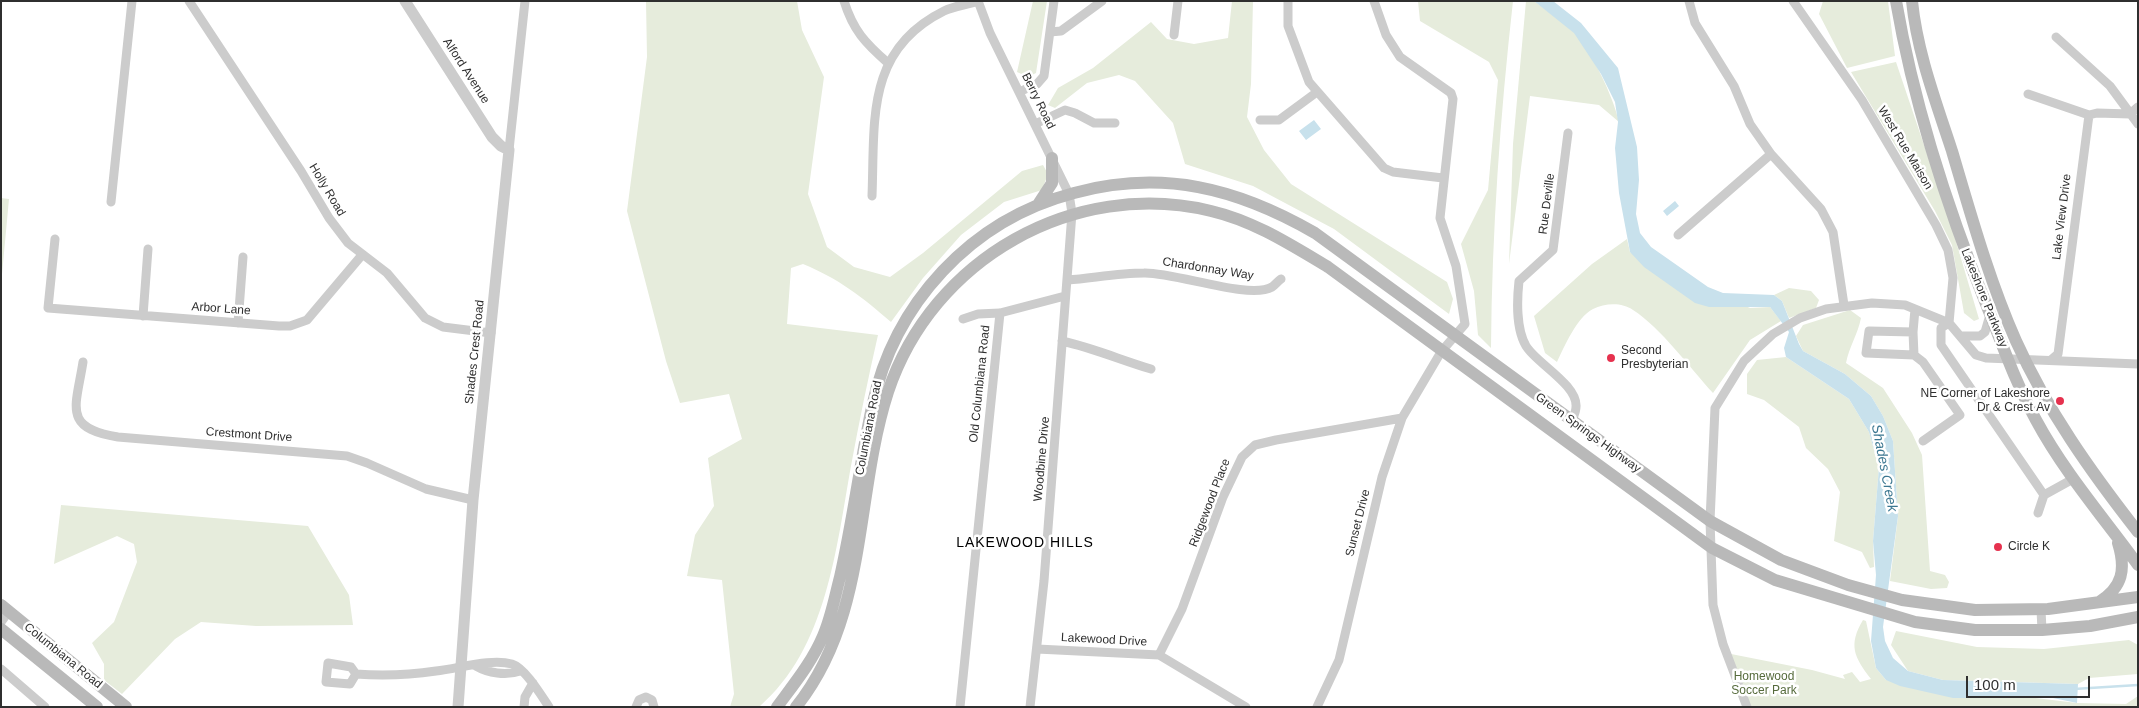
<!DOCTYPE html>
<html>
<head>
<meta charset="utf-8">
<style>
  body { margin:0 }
  #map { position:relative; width:2139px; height:708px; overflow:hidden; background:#fff; font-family:Arial,sans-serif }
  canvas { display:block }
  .frame { position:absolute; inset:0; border:2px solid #2f2f2f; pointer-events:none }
  .scale { position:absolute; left:1966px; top:676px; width:124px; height:22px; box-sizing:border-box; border:2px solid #2f2f2f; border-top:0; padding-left:6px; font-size:15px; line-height:18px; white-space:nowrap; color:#2f2f2f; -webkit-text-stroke:4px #fff; paint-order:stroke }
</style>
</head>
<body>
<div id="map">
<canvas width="2139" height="708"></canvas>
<div class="frame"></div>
<div class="scale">100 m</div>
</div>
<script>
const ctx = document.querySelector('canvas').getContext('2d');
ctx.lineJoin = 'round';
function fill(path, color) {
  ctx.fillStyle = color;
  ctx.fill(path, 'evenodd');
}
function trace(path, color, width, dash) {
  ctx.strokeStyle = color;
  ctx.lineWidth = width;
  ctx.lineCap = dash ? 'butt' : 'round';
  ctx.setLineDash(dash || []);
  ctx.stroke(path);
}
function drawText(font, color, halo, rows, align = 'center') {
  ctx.font = font + ' Arial,sans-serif';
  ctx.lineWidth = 5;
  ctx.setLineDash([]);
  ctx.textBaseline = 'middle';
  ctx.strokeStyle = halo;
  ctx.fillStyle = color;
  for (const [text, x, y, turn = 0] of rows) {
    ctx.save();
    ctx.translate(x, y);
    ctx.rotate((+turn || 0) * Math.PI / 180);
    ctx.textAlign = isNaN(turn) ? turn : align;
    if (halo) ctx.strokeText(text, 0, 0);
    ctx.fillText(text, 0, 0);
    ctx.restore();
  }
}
fill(new Path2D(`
  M646,1H797L802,30L824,77L808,194L827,247L854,267L890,277L923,253L1022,171L1043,165L1048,174L1042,190L1004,202L961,235L923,278L891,322C861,296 839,279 803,264L791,268L787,324L878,335C868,379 859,422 851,466C836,549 827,648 759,707H730L734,694L722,580L687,576L695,535L714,506L708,458L742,439L729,394L680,403L666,361L627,211L647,57Z
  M1033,1H1047L1036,73L1028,77L1017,72Z
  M1232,1H1253L1251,84L1247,117L1264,150L1291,184L1447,282L1453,299L1449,314L1334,229L1253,186L1185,164L1173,123L1135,81L1119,75L1087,83L1055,108L1048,105L1058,88L1093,68L1151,22L1167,39L1194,44L1228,38Z
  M1418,1H1513C1500,117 1492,231 1491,348L1478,335L1474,291L1461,244L1488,190L1498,80L1489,62L1420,21Z
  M1526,1H1534C1547,11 1563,21 1574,32C1592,52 1613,96 1619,122L1599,105L1530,96L1509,264L1513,144Z
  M1823,1H1888L1895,56L1847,68L1819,14Z
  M1896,62L1952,228L1979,319L1974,321L1964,313L1952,245L1935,211L1851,72Z
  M1,198L9,199L1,285Z
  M1627,239L1630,252L1750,308L1770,307L1781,321L1750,340L1713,393C1690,368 1661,328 1633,310C1622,302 1605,303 1593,309C1577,317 1564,347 1557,362L1545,353L1534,316L1592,264Z
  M1789,288L1811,291L1819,300L1816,308L1789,318L1782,301L1774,295Z
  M1850,310L1861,318C1858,334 1849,347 1846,363L1883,388L1912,433L1922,455L1930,571L1945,575L1949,582L1947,588L1931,589L1890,581L1898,516L1893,441L1883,416L1871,396L1845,374L1803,351L1796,336L1803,325Z
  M1786,357L1849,399L1869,432L1879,467L1873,541L1874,567L1870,568L1862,552L1834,541L1840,492L1828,469L1806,448L1799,427L1764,400L1747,394V374L1757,360Z
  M61,505L308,526L349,595L353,625L256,626L201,622L175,639L122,694L104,680V664L92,643L114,622L137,562L134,544L117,536L54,564Z
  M1863,620L1866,621L1876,668L1886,680L2077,703L2126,704L2138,696V707H1749L1726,653L1812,670L1845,679L1843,675L1852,672L1860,682L1871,679C1854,657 1848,645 1863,620Z
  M1896,631L1977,647L2044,649L2129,640L2138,645V674L2089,678L2078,684L1943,680L1908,671L1891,645Z`), '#e6ecdc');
fill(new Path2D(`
  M1534,1H1553L1581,23L1618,68L1637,147L1639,180L1636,214L1640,233L1651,247L1708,287L1723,293L1774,295L1782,301L1799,344L1803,351L1845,374L1871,396L1883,416L1893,441L1898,516L1883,627L1885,641L1893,658L1908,671L1943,680L2078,684L2077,703L2053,698H1953L1900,686L1886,680L1876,668L1871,641L1876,575L1873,541L1879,467L1869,432L1849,399L1786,357L1784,348L1789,332L1770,307H1709L1695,303L1644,267L1630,252L1619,193L1615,148L1618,122L1615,102L1601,74L1574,33Z
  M1314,120L1321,129L1306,140L1299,131Z
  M1675,201L1679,206L1667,216L1663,211Z`), '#c8e1ec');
trace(new Path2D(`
  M2074,689L2138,685`), '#c8e1ec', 2.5);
trace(new Path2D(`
  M189,1L301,171L329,218L348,243L387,273L425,318L443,327L491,333
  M844,1C853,30 865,43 888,63
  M978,1L990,33L1069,194L1072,213L1044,581L1030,707
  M1288,1V26L1309,82L1384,168L1393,172L1443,178
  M1689,1L1695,23L1734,86L1750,124L1771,154L1821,209L1833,232L1844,305
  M1793,1L1862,100L1936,225L1948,250L1953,278L1949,323
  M1050,32L1061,31L1102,1
  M1174,35L1178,1
  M2056,37L2110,86L2138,124
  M1019,92L1037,84L1044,76L1054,1
  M2028,94L2089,115
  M2130,114L2138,107
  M1260,120H1279L1317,92
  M1035,124L1065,110L1075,113L1094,123H1115
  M1568,133L1553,250L1519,281C1517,299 1516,329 1526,346C1536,363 1578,385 1576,407C1576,412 1573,417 1572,422
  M509,150L525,1
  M872,196C875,121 865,50 944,11C954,6 967,5 978,1
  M111,202L132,1
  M1678,235L1771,154
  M55,239L48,308L279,326H290L307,320L362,255
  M1068,280C1093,278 1119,273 1144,273C1175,272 1249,300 1272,287C1275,285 1278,281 1281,279
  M1915,309L1913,332L1914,355L1923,362L1960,415L1923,441
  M143,316L148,249
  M963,319L978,314L1000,313L1065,296
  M238,323L243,257
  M1949,323L1941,328V345L2044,495
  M1913,332L1869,331L1866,353L1914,355
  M1960,336H1980L1985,332L1990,315
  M1062,341C1093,348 1121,360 1151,369
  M2051,360L2058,354L2089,115L2097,113L2130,114
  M83,362C76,407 62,428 118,437L347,456L367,463L426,489L473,500
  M2038,513L2044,495L2073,479
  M2041,610L2042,630
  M1,622L9,611
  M1037,649L1159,655L1246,707
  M1159,655L1182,609L1223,497L1242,457L1255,445L1276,440L1402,418
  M328,663L351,667L356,674L350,684L326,682Z
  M476,666C488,673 506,676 520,671
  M1,669L45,707
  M356,674C383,676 409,675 436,671C458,669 490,658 512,664C525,668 541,695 549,707
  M524,707L525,697L533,683
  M636,707L639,700L646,697L652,700L654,707
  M960,707L1000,313
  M1317,707L1339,660L1382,477L1402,418L1441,352L1465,324L1456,266L1440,218L1453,99L1451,93L1400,57L1386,35L1374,1
  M1747,707L1723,644L1713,605L1710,521L1715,408L1744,361L1773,334L1800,318L1826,309L1872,303L1905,305L1949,323L1976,355L1986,358L2138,364`), '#ccc', 9);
trace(new Path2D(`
  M405,1L492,137L501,146L509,150L473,500L458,707`), '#ccc', 11);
trace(new Path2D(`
  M1896,1C1914,106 1948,210 1988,309C2003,346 2016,384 2036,420C2064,472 2103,517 2138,565
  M1912,1C1917,52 1936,102 1952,151C1971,215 1989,280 2016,341C2047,410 2091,472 2138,532
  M1039,203L1052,183V158
  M2099,602C2123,587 2126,569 2118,543
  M1,605L126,707
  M1,629L97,707
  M777,707C794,684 812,662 823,636C831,618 835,596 840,577C853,520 860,463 872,407C894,303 971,220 1074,193C1162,169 1237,188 1315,233L1710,521L1781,560L1848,585L1902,600L1975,610L2048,609L2138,597
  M796,707C869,616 854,497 888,392C932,259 1074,178 1211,211C1254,221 1291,245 1328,267L1712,548L1775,580L1915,622L1975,630H2042L2090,626L2138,617`), '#b9b9b9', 12);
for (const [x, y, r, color] of [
  [1611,358,5,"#e6314e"],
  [2060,401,5,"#e6314e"],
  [1998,547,5,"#e6314e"]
]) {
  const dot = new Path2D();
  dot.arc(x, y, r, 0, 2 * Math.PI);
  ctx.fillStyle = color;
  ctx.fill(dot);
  trace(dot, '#fff', 2);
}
drawText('12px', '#2f2f2f', '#fff', [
  ["Alford Avenue",466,71,57],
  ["Berry Road",1038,101,64],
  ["West Rue Maison",1905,148,59],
  ["Holly Road",327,190,59],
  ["Rue Deville",1547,204,-83],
  ["Lake View Drive",2062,217,-83],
  ["Chardonnay Way",1208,269,9],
  ["Lakeshore Parkway",1984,298,68],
  ["Arbor Lane",221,309,4],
  ["Shades Crest Road",475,352,-84],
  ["Old Columbiana Road",980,384,-84],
  ["Columbiana Road",869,428,-79],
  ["Green Springs Highway",1588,433,36],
  ["Crestmont Drive",249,435,4],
  ["Woodbine Drive",1042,459,-85],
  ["Ridgewood Place",1210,503,-69],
  ["Sunset Drive",1358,523,-76],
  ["Lakewood Drive",1104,640,3],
  ["Columbiana Road",63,656,39]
]);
drawText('12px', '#2f2f2f', '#fff', [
  ["Second",1621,351],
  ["Presbyterian",1621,365],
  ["NE Corner of Lakeshore",2050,394,"right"],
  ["Dr & Crest Av",2050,408,"right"],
  ["Circle K",2008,547]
], 'left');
drawText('12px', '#566b3c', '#fff', [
  ["Homewood",1764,677],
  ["Soccer Park",1764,691]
]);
drawText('italic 14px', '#3c7791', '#fff', [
  ["Shades Creek",1884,468,79]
]);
ctx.letterSpacing = '1px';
drawText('14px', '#000', '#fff', [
  ["LAKEWOOD HILLS",1025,543]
]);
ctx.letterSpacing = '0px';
</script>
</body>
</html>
